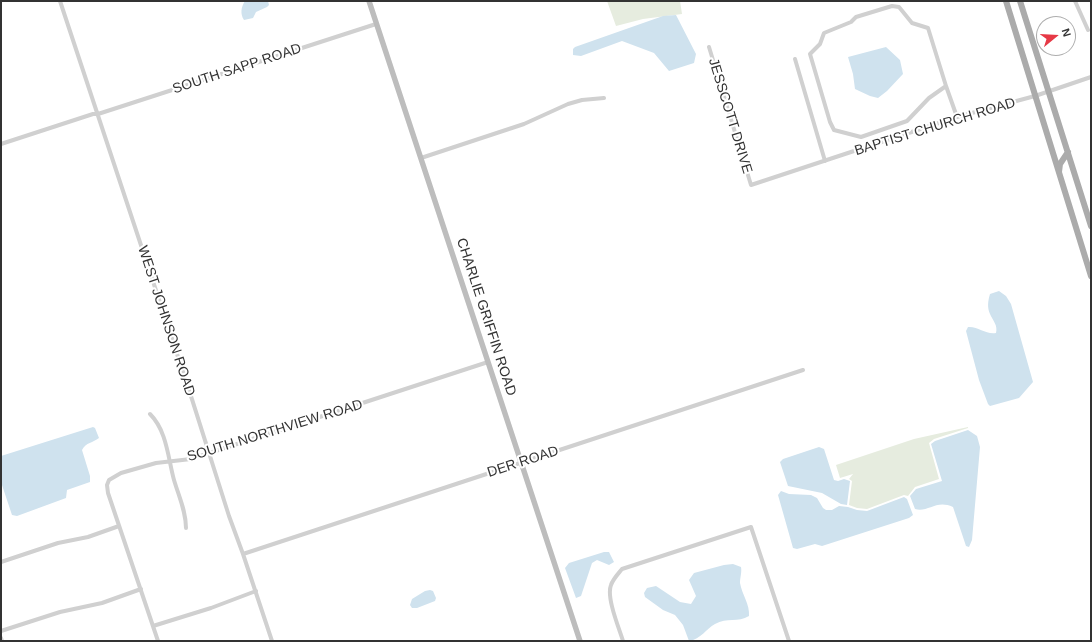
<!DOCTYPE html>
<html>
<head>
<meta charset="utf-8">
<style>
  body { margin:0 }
  #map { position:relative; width:1092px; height:642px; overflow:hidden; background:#fff; font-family:Helvetica,sans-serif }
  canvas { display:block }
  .frame { position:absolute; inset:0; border:2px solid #333; pointer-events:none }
  .north { position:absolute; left:1036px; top:16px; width:40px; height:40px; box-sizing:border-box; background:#fff; border:1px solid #adadad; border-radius:50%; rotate:72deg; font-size:11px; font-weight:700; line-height:16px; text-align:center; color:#333 }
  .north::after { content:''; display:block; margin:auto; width:14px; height:18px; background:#e63946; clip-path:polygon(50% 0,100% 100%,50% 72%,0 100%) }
</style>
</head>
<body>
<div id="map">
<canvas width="1092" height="642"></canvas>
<div class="frame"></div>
<div class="north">N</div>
</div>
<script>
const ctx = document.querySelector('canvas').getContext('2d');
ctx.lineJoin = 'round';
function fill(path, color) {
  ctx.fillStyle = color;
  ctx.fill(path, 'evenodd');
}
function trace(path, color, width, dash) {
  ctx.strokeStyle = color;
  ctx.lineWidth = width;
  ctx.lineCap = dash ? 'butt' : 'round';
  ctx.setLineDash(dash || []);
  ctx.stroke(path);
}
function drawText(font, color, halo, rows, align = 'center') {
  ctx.font = font + ' Helvetica,sans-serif';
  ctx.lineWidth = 4;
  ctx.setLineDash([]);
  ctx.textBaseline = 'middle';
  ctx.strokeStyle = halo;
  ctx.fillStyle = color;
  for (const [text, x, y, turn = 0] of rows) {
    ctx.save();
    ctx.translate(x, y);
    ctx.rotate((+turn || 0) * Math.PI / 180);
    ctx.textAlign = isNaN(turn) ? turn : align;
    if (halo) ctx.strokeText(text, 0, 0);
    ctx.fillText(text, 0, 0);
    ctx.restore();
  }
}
fill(new Path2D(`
  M607,1H680L682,14L643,19L616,26Z
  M968,427V428L934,439L929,443L939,479L915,487L908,496L904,495L867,509L857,508L849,505L852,481L849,479L853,474L840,478L836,465L914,439Z`), '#e6ecdf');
fill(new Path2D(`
  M245,1H268L269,5L267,7L256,12L253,18L244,20C240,14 241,7 245,1Z
  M676,15L696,54L694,63L669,71L654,53L622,41L581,56L573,55V49L575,47L663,16Z
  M886,47L900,60L903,74L887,91L878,98L870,96L855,89L853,74L848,57Z
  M999,291L1006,296L1011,304L1033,382L1019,398L990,406L988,404L979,380L966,331L968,327C978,326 986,335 996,333C998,325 993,321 990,314C987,307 988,301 990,294Z
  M93,427L95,428L99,438C93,443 86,442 82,450L90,476V482L67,490L66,498L17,516L12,515L1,482V456Z
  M968,430L977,436L980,447L972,540L969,547L966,546L953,507C936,499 928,513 915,509L910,496L916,489L942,481L931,444L935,441Z
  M819,447L824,449L834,480L838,481L844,479L850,481L847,505L841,504L822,493L788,486L780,462L783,459Z
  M781,491L789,494L811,495L817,498L823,508L826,510H832L839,506L848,507L857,510L867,511L904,497L907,499L913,515L909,518L822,546L815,544L797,549L793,548L778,495Z
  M604,552H609L614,562L609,565L597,560L592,563L581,596L576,598L565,568L569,563Z
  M733,564L741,567C742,572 740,578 740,583C742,595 750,604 749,616C738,623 727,617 715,624C706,629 701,639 689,641L683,625L675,615L663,610L645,597L644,593L647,588L656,586L680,602L691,604L696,596L689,580L694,573L724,565Z
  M430,590L433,591L436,598L435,601L417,608H412L410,605L412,599L425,591Z`), '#cfe2ee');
trace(new Path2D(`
  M60,1L190,393L229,516L243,554L272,641
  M1075,1L1088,30
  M892,6L899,7L912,23L928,28L946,86L929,98L907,121L861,137L834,130L830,122L810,54L820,44L824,33L851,22L856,17Z
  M709,47L751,185L957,117L1035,96L1091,77
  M795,59L825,161
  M946,86L957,117
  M1,144L93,114H98L376,24
  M421,158L524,124L568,104L582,100L604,98
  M150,414C167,431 168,458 174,480C179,497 186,511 186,528
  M243,554L803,370
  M1,562L58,543L88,537L119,526
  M153,626L211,608L256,591
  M1,631L60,612L102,603L141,589
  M1,638L2,641
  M158,641L108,493L107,485L109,480L121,473L156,463L191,459L488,362
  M623,641C619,628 606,597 611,585C613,579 618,574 622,569L751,527L789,641`), '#d0d0d0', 4);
trace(new Path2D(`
  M369,1L580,641`), '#bdbdbd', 5.5);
trace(new Path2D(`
  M1006,1L1091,276
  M1020,1L1091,226
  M1059,172L1060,164L1068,152`), '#ababab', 6);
drawText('14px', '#333', '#fff', [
  ["SOUTH SAPP ROAD",237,69,-18],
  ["JESSCOTT DRIVE",730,116,73],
  ["BAPTIST CHURCH ROAD",935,127,-17],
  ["CHARLIE GRIFFIN ROAD",486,317,72],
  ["WEST JOHNSON ROAD",166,321,72],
  ["SOUTH NORTHVIEW ROAD",275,431,-17],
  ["DER ROAD",523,462,-18]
]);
</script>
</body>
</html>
